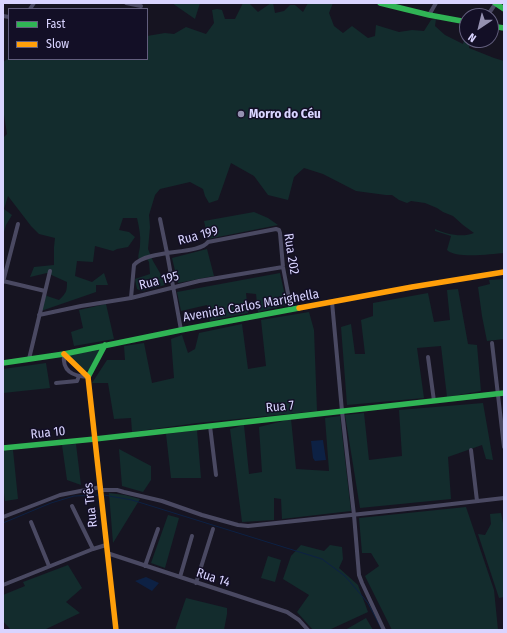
<!DOCTYPE html>
<html>
<head>
<meta charset="utf-8">
<style>
  body { margin:0 }
  #map { position:relative; width:507px; height:633px; overflow:hidden; background:#161421; font-family:"Fira Sans Condensed",sans-serif }
  canvas { display:block }
  .frame { position:absolute; inset:0; border:4px solid #d9d4ff; pointer-events:none }
  .legend { position:absolute; left:8px; top:8px; width:140px; height:52px; box-sizing:border-box; background:#130f26; border:1px solid #625e7d; margin:0; padding:5px 7px; list-style:none; font-size:12px; color:#d9d4ff }
  .legend li { display:flex; align-items:center; gap:8px; height:20px }
  .legend b { width:20px; border:1px solid #625e7d }
  .north { position:absolute; left:459px; top:8px; width:40px; height:40px; box-sizing:border-box; background:#130f26; border:1px solid #625e7d; border-radius:50%; rotate:215deg; font-size:11px; font-weight:700; line-height:16px; text-align:center; color:#d9d4ff }
  .north::after { content:''; display:block; margin:auto; width:14px; height:18px; background:#9591b1; clip-path:polygon(50% 0,100% 100%,50% 72%,0 100%) }
</style>
</head>
<body>
<div id="map">
<canvas width="507" height="633"></canvas>
<div class="frame"></div>
<ul class="legend">
<li><b style="height:5px;background:#30b455"></b>Fast</li>
<li><b style="height:5px;background:#ff9f0a"></b>Slow</li>
</ul>
<div class="north">N</div>
</div>
<script>
const ctx = document.querySelector('canvas').getContext('2d');
ctx.lineJoin = 'round';
function fill(path, color) {
  ctx.fillStyle = color;
  ctx.fill(path, 'evenodd');
}
function trace(path, color, width, dash) {
  ctx.strokeStyle = color;
  ctx.lineWidth = width;
  ctx.lineCap = dash ? 'butt' : 'round';
  ctx.setLineDash(dash || []);
  ctx.stroke(path);
}
function drawText(font, color, halo, rows, align = 'center') {
  ctx.font = font + ' "Fira Sans Condensed",sans-serif';
  ctx.lineWidth = 3;
  ctx.setLineDash([]);
  ctx.textBaseline = 'middle';
  ctx.strokeStyle = halo;
  ctx.fillStyle = color;
  for (const [text, x, y, turn = 0] of rows) {
    ctx.save();
    ctx.translate(x, y);
    ctx.rotate((+turn || 0) * Math.PI / 180);
    ctx.textAlign = isNaN(turn) ? turn : align;
    if (halo) ctx.strokeText(text, 0, 0);
    ctx.fillText(text, 0, 0);
    ctx.restore();
  }
}
fill(new Path2D(`
  M172,3H200L195,19Z
  M243,3H249L258,12L271,3H273L275,13L284,11L290,5H295L303,12L308,3H333L329,13L334,26L343,33L352,26L368,38L375,36L376,25L399,32L412,30L424,31L431,20L436,19L435,26L445,35L463,44L467,28V40H470L469,48L494,58L504,61V253C492,254 456,259 447,250L451,236L435,231V229C446,234 462,238 474,233L463,225L453,216L443,212L437,208L425,203L411,201L407,203L399,200L392,195H386L356,191L323,174L304,168L294,177L288,200L268,195L254,176L231,163L218,200L209,203L205,196L203,189L190,182L160,189L155,195L149,215L150,227L148,249L153,261L160,273L165,285L142,291L137,289L135,279L150,274L149,262L145,256L139,261C137,255 140,251 140,245C141,236 139,227 137,218H123L119,230L129,232L135,237L128,247L117,249L113,251L95,246L93,262L77,261L75,276L92,282L104,273L108,285H96V292L41,311L46,295L47,296L59,300C66,293 67,292 67,282L47,273L30,277L34,267L54,265V247L55,238L39,234L31,226L8,196L4,209L12,215L6,225L4,232H3V138L7,134L4,115L3,113V62L9,58L147,59V36L165,33L174,34L186,27L206,34L214,23L212,10L217,9L222,10L225,19H235Z
  M254,212L268,218L278,225L208,239L204,221Z
  M207,249L214,276L178,283L172,258Z
  M280,273L287,305L258,312L256,294L246,293L248,313L210,321L207,305L181,311L177,292Z
  M504,279V339L487,341L482,316L478,287L490,284L489,280Z
  M458,289L468,344L477,345L481,391L447,397L441,346L417,348L424,398L347,405L341,327L351,324L355,354H365L361,320L373,316V303L428,293L434,322L450,320L447,290Z
  M106,304L114,339L74,346L71,332L83,328L79,310Z
  M309,312L314,330L317,411L197,423L132,432L131,418L114,419L108,383H92L107,360H125L124,346L144,343L152,383L174,378L171,339L182,335L188,353L195,349L199,333L242,324L248,369L266,366L261,320Z
  M101,348L89,370L85,371L70,357V355C81,354 90,350 101,348Z
  M46,363L50,388L3,393V369Z
  M483,403L493,460L486,459L482,445L448,457L451,499L360,508L345,415L364,413L369,460L402,456L399,410Z
  M340,416L351,511L282,519L281,499L274,498V520L242,522L230,429L244,425L249,474L262,472L259,427L291,419L296,469L329,471L325,418Z
  M197,430L201,478H171L166,434Z
  M76,444L81,485L67,480L62,445Z
  M119,449L151,466V480L143,492L122,486Z
  M13,450L18,499L5,501L3,485V451Z
  M109,493L125,495L140,499L113,543Z
  M466,507L494,590L498,630H392L365,576L379,566L371,553H362L359,518Z
  M501,513L504,528V597L499,598L478,534L485,535L491,524L490,514Z
  M168,515L179,518L165,568L151,563Z
  M301,545L324,551L330,545L342,547L343,559L339,568L358,585L368,612L329,630H313L297,612L309,595L283,579L291,556Z
  M268,556L281,560L275,582L261,578Z
  M68,565L82,588L66,602L80,613L44,630H10V629L3,621V595L25,586L23,582Z
  M186,598L227,608V614L224,630H175Z
  M366,618L373,630H345Z`), '#132c2d');
fill(new Path2D(`
  M323,440L326,460L315,461L313,458L311,441Z
  M146,577L159,583L152,591L135,581Z`), '#0d2144');
trace(new Path2D(`
  M104,495L132,500L322,559L345,576L368,603L382,630
  M3,523L51,503L74,496L99,495`), '#0d2144', 1);
trace(new Path2D(`
  M126,3L141,6
  M30,9L34,3
  M429,15L436,3
  M3,16L9,17
  M487,16L496,3
  M160,219L167,253L181,330
  M3,281L45,291
  M3,282L18,224
  M131,298L134,265C147,249 199,255 208,242L276,229L279,230L280,233L283,267L291,309
  M332,302L342,411L354,515L359,575L362,583L384,630
  M39,315L81,306L131,298L199,281L283,267
  M492,343L504,447
  M64,354C62,371 72,376 88,377
  M428,357L434,401
  M29,359L50,271
  M56,383L77,381L79,376
  M210,426L216,475
  M471,450L477,501
  M101,490H117L124,492L162,501L202,515L238,525L248,526L426,507L504,498
  M72,506L93,549
  M3,517L60,495L101,487
  M31,522L49,566
  M107,553L287,612L299,620L308,630
  M145,566L158,529
  M180,577L192,536
  M196,583L213,529
  M3,585L93,549L106,545`), '#4a4962', 4);
trace(new Path2D(`
  M380,3L429,15L467,22
  M495,3L504,9
  M491,26L504,28
  M3,363L64,354L181,330L299,308
  M88,377L105,345
  M3,448L95,439L504,393`), '#30b455', 5.5);
trace(new Path2D(`
  M299,308L412,287L504,272
  M64,354L88,377L116,630`), '#ff9f0a', 5.5);
for (const [x, y, r, color] of [
  [241,114,4,"#9591b1"]
]) {
  const dot = new Path2D();
  dot.arc(x, y, r, 0, 2 * Math.PI);
  ctx.fillStyle = color;
  ctx.fill(dot);
  trace(dot, '#130f26', 1.5);
}
drawText('bold 13px', '#d9d4ff', '#130f26', [
  ["Morro do Céu",249,114]
], 'left');
drawText('13px', '#d9d4ff', '#130f26', [
  ["Rua 199",198,236,-15],
  ["Rua 202",291,254,81],
  ["Rua 195",159,281,-14],
  ["Avenida Carlos Marighella",251,306,-10],
  ["Rua 7",280,407,-6],
  ["Rua 10",48,433,-6],
  ["Rua Três",91,505,-96],
  ["Rua 14",213,578,18]
]);
</script>
</body>
</html>
